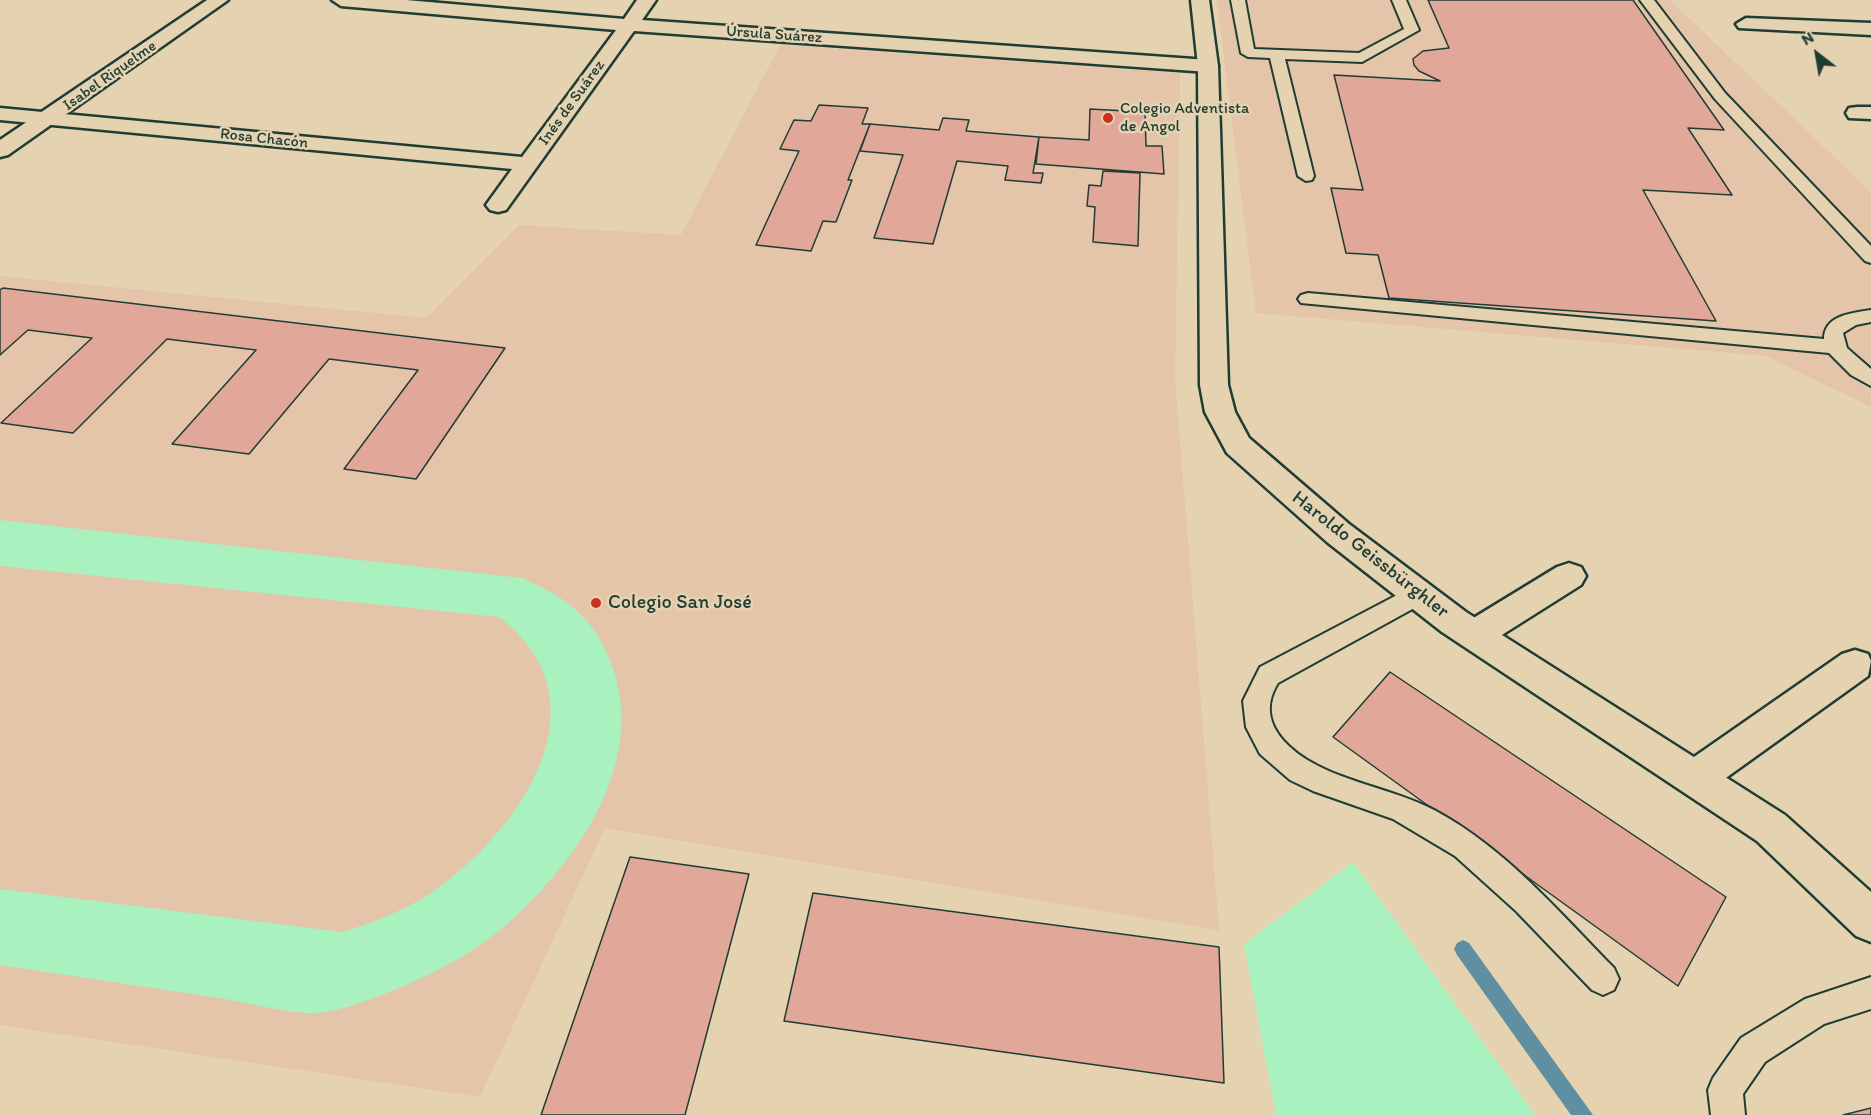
<!DOCTYPE html>
<html>
<head>
<meta charset="utf-8">
<style>
  body { margin:0 }
  #map { position:relative; width:1871px; height:1115px; overflow:hidden; background:#e5d2b0; font-family:Itim,sans-serif }
  canvas { display:block }
  .north { position:absolute; left:1787px; top:24px; width:60px; height:60px; -webkit-text-stroke:4px #e5d2b0; paint-order:stroke; rotate:329deg; font-size:16px; font-weight:700; line-height:24px; text-align:center; color:#1f3d34 }
  .north::after { content:''; display:block; margin:auto; width:21px; height:27px; background:#1f3d34; clip-path:polygon(50% 0,100% 100%,50% 72%,0 100%) }
</style>
</head>
<body>
<div id="map">
<canvas width="1871" height="1115"></canvas>
<div class="north">N</div>
</div>
<script>
const ctx = document.querySelector('canvas').getContext('2d');
ctx.lineJoin = 'round';
function fill(path, color) {
  ctx.fillStyle = color;
  ctx.fill(path, 'evenodd');
}
function trace(path, color, width, dash) {
  ctx.strokeStyle = color;
  ctx.lineWidth = width;
  ctx.lineCap = dash ? 'butt' : 'round';
  ctx.setLineDash(dash || []);
  ctx.stroke(path);
}
function drawText(font, color, halo, rows, align = 'center') {
  ctx.font = font + ' Itim,sans-serif';
  ctx.lineWidth = 5;
  ctx.setLineDash([]);
  ctx.textBaseline = 'middle';
  ctx.strokeStyle = halo;
  ctx.fillStyle = color;
  for (const [text, x, y, turn = 0] of rows) {
    ctx.save();
    ctx.translate(x, y);
    ctx.rotate((+turn || 0) * Math.PI / 180);
    ctx.textAlign = isNaN(turn) ? turn : align;
    if (halo) ctx.strokeText(text, 0, 0);
    ctx.fillText(text, 0, 0);
    ctx.restore();
  }
}
fill(new Path2D(`
  M1217,0H1670L1871,192V407L1766,356L1256,313Z
  M780,45L1180,73L1175,379L1219,930L605,828L480,1097L0,1025V276L426,318L519,225L681,235Z`), '#e4c5a9');
fill(new Path2D(`
  M0,520L522,578C541,587 560,595 576,610C595,627 608,650 615,675C642,766 579,857 516,916C479,951 431,976 384,994C364,1002 336,1012 314,1013C290,1014 245,1002 219,998C146,987 73,976 0,965V889L343,932C374,922 404,911 431,893C519,832 611,703 499,617L0,566Z
  M1353,862L1535,1115H1276L1244,944Z`), '#a9f1be');
fill(new Path2D(`
  M1463,940L1469,943L1593,1115H1571L1457,955L1454,949L1457,943Z`), '#5f8fa1');
const building = new Path2D(`
  M1428,0H1633L1724,130L1688,128L1732,195L1643,190L1716,321L1389,298L1378,255L1346,253L1331,188L1363,190L1334,75L1440,81L1419,71L1414,65L1413,59L1423,51L1449,48Z
  M819,105L868,108L862,124H870L848,180H852L836,222L823,221L811,251L756,245L799,151L780,149L794,120L811,121Z
  M1090,109L1145,112L1146,146H1162L1164,174L1036,164L1039,137L1089,140Z
  M943,118L969,120L966,131L1039,137L1033,173H1043L1041,183L1005,180L1008,166L957,161L933,244L874,238L903,155L860,151L870,124L939,130Z
  M1103,171L1140,173L1138,246L1093,242L1095,207L1087,206L1089,185L1101,186Z
  M3,288L505,348L416,479L344,469L418,370L329,359L249,454L172,444L256,350L167,339L73,433L1,423L92,338L28,330L0,355V290Z
  M1390,672L1726,897L1678,986L1333,737Z
  M630,857L749,874L685,1115H541Z
  M813,893L1219,947L1224,1083L784,1021Z
  M1871,1108V1115H1843Z`);
fill(building, '#e1a89a');
trace(building, '#1f3d34', 1.5);
const service = new Path2D(`
  M1231,0H1245L1254,49L1359,53L1404,29L1392,0H1406L1419,30L1362,62L1285,59L1314,176L1312,180L1306,181L1298,176L1270,58L1248,57L1241,53Z
  M1640,0H1654L1725,93L1871,246V263L1865,261L1715,99Z
  M1308,293L1824,339C1824,315 1852,313 1871,310V322L1856,325L1843,333L1847,348L1871,369V386L1851,375L1829,353L1301,303L1298,299L1301,295Z
  M1418,584L1427,587L1430,594L1427,601L1278,683C1263,707 1270,729 1290,747C1325,780 1392,787 1436,811C1506,849 1559,912 1614,968L1619,979L1614,990L1603,995L1592,990L1516,911L1455,856L1393,819L1313,791L1290,780L1260,754L1246,727L1243,701L1260,667Z
  M1871,977V1009L1824,1024L1765,1062L1743,1094L1745,1115H1711L1708,1090L1713,1078L1741,1038L1805,999Z`);
const minor = new Path2D(`
  M332,0H406L624,19L637,0H656L642,20L1208,60L1215,62L1218,66L1215,70L1208,72L634,31L506,210L498,212L490,210L486,205L512,169L0,120V108L522,157L616,30L341,6Z
  M1746,18L1871,23V35L1739,28L1736,24Z
  M1857,107H1871V119L1849,118L1846,113L1849,108Z
  M1569,563L1581,567L1586,576L1581,585L1486,645L1474,649L1462,645L1457,635L1462,625L1557,567Z
  M1855,650L1868,654L1871,661L1868,676L1709,790L1695,796L1681,790L1676,778L1681,766L1842,654Z`);
const tertiary = new Path2D(`
  M207,0H228L8,155L0,157V140Z
  M1191,0H1209L1218,66L1228,385L1235,412L1249,438L1349,524L1466,612L1785,815L1871,892V942L1856,936L1757,841L1442,632L1327,542L1227,453L1205,412L1200,385L1198,66Z`);
trace(service, '#1f3d34', 4);
trace(minor, '#1f3d34', 5);
trace(tertiary, '#1f3d34', 5);
fill(service, '#e5d2b0');
fill(minor, '#e5d2b0');
fill(tertiary, '#e5d2b0');
for (const [x, y, r, color] of [
  [1108,118,6,"#c8321e"],
  [596,603,6,"#c8321e"]
]) {
  const dot = new Path2D();
  dot.arc(x, y, r, 0, 2 * Math.PI);
  ctx.fillStyle = color;
  ctx.fill(dot);
  trace(dot, '#e5d2b0', 2);
}
drawText('16px', '#1f3d34', '#e5d2b0', [
  ["Úrsula Suárez",774,35,4],
  ["Isabel Riquelme",110,76,-35],
  ["Inés de Suárez",572,103,-54],
  ["Rosa Chacón",264,139,6]
]);
drawText('16px', '#1f3d34', '#e5d2b0', [
  ["Colegio Adventista",1120,109],
  ["de Angol",1120,127]
], 'left');
drawText('20px', '#1f3d34', '#e5d2b0', [
  ["Haroldo Geissbürghler",1370,555,38]
]);
drawText('20px', '#1f3d34', '#e5d2b0', [
  ["Colegio San José",608,603]
], 'left');
</script>
</body>
</html>
